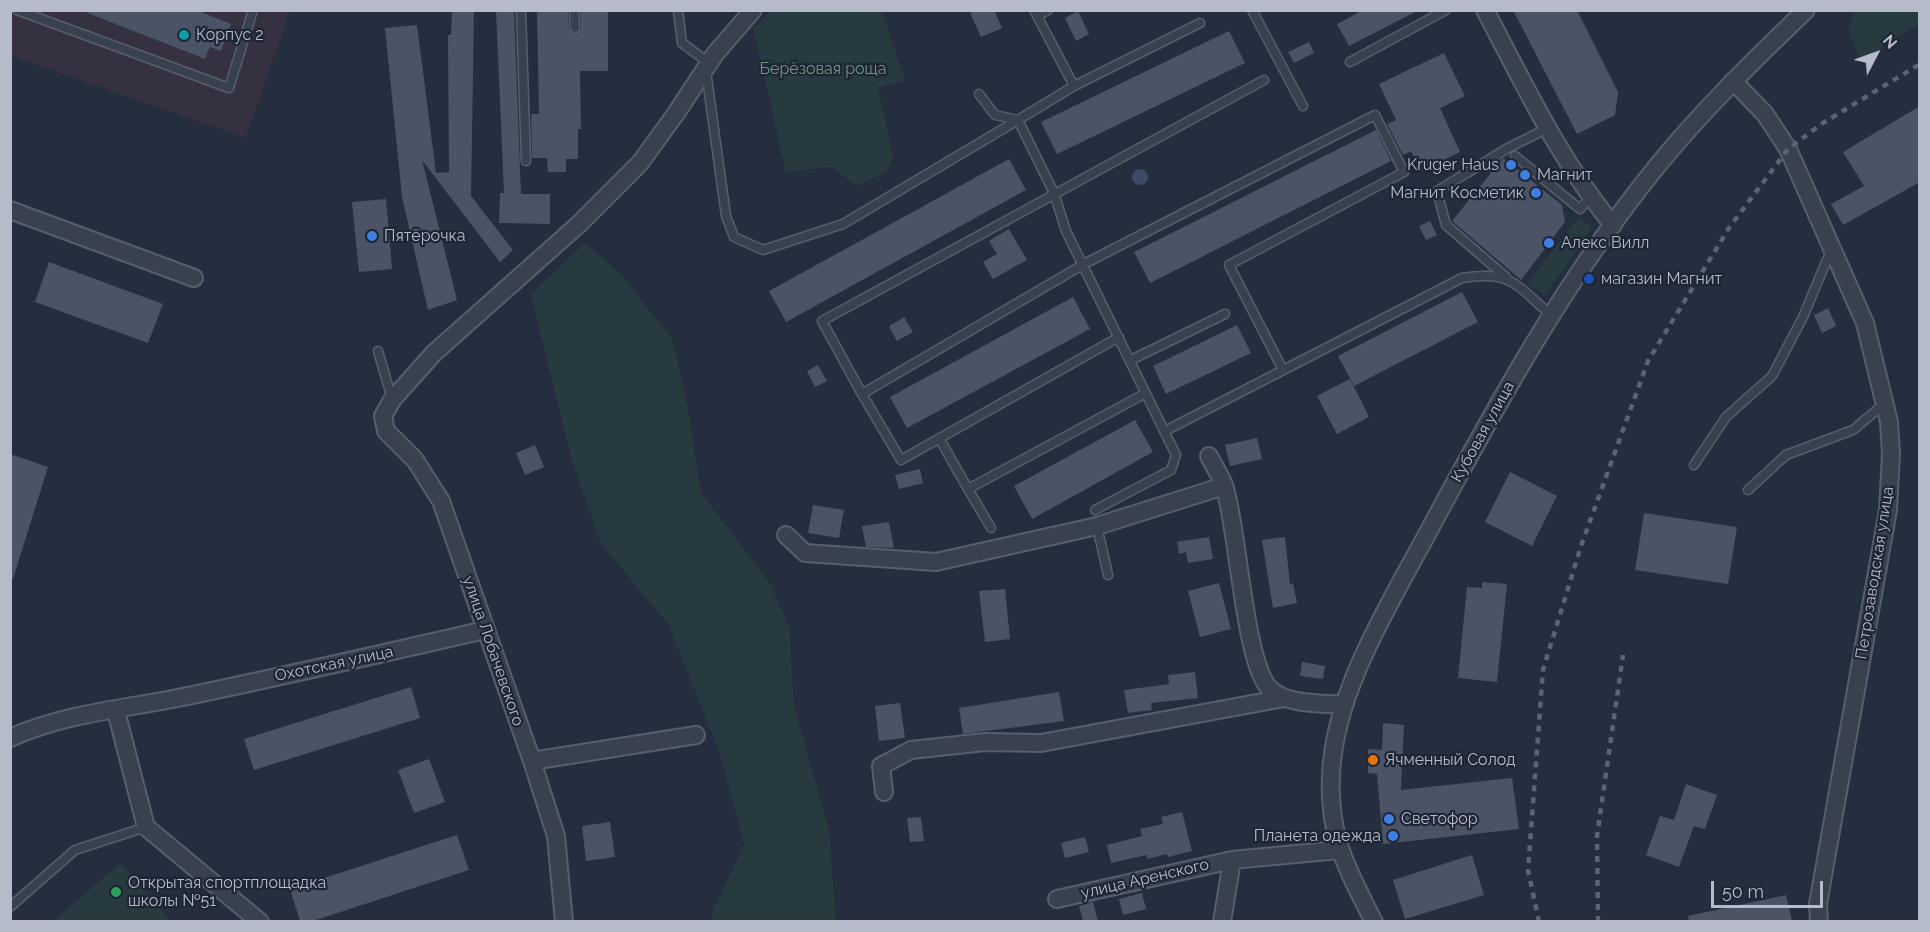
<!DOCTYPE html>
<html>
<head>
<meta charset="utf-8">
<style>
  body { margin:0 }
  #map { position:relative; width:1930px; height:932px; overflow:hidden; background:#252e3e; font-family:Raleway,sans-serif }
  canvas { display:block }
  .frame { position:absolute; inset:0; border:12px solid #b6bbc9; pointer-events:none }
  .north { position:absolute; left:1846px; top:24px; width:60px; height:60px; -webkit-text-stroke:4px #1e2534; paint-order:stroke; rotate:49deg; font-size:16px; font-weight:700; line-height:24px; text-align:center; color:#b6bbc9 }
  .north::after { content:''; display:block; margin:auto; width:21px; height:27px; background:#b6bbc9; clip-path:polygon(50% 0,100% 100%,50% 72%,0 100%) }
  .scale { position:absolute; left:1711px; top:881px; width:112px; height:27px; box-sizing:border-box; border:3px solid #b6bbc9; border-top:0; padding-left:8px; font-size:18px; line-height:21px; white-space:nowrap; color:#b6bbc9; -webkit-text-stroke:4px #1e2534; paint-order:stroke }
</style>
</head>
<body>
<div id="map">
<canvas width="1930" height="932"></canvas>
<div class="frame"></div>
<div class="north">N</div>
<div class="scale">50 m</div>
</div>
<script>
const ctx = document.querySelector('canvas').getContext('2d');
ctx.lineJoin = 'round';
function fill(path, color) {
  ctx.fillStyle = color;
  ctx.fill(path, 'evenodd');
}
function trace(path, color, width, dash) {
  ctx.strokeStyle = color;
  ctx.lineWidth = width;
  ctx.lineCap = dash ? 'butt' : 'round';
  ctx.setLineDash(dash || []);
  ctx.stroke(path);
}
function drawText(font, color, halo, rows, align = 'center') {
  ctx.font = font + ' Raleway,sans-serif';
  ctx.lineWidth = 4.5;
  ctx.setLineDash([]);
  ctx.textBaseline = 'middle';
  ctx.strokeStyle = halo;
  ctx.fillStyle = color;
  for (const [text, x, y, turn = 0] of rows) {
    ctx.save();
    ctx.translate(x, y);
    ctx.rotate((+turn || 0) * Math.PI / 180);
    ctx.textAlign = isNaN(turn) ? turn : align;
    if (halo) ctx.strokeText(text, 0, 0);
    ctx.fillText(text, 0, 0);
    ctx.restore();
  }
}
fill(new Path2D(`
  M11,11H290L246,138L11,56Z`), '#353140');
fill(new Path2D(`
  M772,11H882L905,81L878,87L893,156L886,173L857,186L831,167L786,172L753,28Z
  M1854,11H1919V24L1893,40L1862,63L1848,32Z
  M1579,216L1592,228L1545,295L1527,284Z
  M585,243L622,275L673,341L688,409L701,493L769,582L789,626L794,705L829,831L836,921H711L713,910L744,845L720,754L668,624L600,542L571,457L531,294Z
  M120,863L171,921H54Z`), '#273a3f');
fill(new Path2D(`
  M1132 177a8 8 0 1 1 16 0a8 8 0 1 1-16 0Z`), '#3b4a67');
fill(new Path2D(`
  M80,10H196L231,24L221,51L210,47L205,59Z
  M452,10H474L471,196L513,250L500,262L422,160L457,300L428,310L402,197L385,28L417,25L436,173L449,172L448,35H451Z
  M496,10H514L521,194H550V224L499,223L500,193H504Z
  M537,10H568L569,29L575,34L581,30L580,10H608V71H580L581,129H578V159H566V172H548L547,158H532L531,114H539Z
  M969,10H994L1002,28L981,37Z
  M1363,10H1419L1349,46L1337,24Z
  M1513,10H1577L1618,92L1615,115L1577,134Z
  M1078,11L1089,34L1076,41L1065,18Z
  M1229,31L1245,63L1057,154L1041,122Z
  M1309,42L1314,53L1294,63L1288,52Z
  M1444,53L1465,96L1440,108L1460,152L1421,171L1411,151L1403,155L1387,124L1396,120L1379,84Z
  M1920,106V182L1843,225L1831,204L1864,186L1843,152Z
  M1376,130L1391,161L1150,283L1134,252Z
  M1503,158L1562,205L1565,222L1521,280L1452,221Z
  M1009,159L1026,190L786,322L769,291Z
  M386,199L392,269L359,272L352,202Z
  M1430,221L1437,235L1426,240L1419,226Z
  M1009,229L1027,260L993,279L983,262L997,254L989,241Z
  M49,262L163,304L148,343L35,302Z
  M1462,292L1478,322L1354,386L1338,356Z
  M1073,297L1090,329L907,428L890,397Z
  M1828,308L1836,326L1822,333L1814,315Z
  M904,317L913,332L897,341L889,326Z
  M1237,325L1251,353L1166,394L1153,366Z
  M818,365L827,381L815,387L807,371Z
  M1350,379L1369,417L1337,434L1317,396Z
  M1135,420L1153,452L1032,519L1014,486Z
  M1257,438L1262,459L1230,466L1225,445Z
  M535,445L544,467L525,475L516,453Z
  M10,454L48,467L13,579L10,578Z
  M920,469L923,483L899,489L895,475Z
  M1510,472L1557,496L1532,546L1485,522Z
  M813,505L844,510L839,538L808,533Z
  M1644,513L1737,527L1728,584L1635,570Z
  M889,522L894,548L866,547L862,526Z
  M1209,537L1213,559L1188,563L1186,552L1179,554L1177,542Z
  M1285,537L1290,584L1293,583L1297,603L1273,608L1262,540Z
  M1482,582L1507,584L1497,682L1458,678L1467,587L1482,588Z
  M1219,583L1231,629L1200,637L1188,591Z
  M1005,589L1010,639L985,642L979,591Z
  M1302,662L1325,666L1323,679L1300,676Z
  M1195,672L1198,698L1151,703L1152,710L1128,713L1124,690L1169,684L1168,675Z
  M411,687L420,718L254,770L244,739Z
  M1059,692L1064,721L963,734L959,708Z
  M900,703L905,738L879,741L875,706Z
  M1383,723L1404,725L1401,790L1512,778L1519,829L1383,844L1377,774L1368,773V749L1382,750Z
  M429,759L445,802L414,813L398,770Z
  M1686,784L1717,795L1705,829L1694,826L1679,867L1646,855L1660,816L1674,820Z
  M1182,812L1192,851L1168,857L1167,854L1147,859V855L1111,863L1107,845L1142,836L1140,829L1163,824L1161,817Z
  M921,817L924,841L910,842L907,818Z
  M610,822L615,857L586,861L582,826Z
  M457,835L469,870L313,921H300L290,889Z
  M1085,837L1089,852L1065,858L1061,843Z
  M1472,855L1484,895L1405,919L1393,880Z
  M1142,893L1146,909L1123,915L1119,899Z
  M1786,895L1792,921H1689L1688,916Z
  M1093,902L1098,921H1083L1079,906Z`), '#4b5467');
const service = new Path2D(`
  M17,10L229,88L253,10
  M521,10L526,161
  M574,10L575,28
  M678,10L682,43L709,63
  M1034,10L1074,86L1018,120L1054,193L1066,231L1176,455L1171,470L1095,510
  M1252,10L1303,106
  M1037,16L1048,10
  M1350,62L1446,10
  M706,71L726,216L734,237L763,250L843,224L1018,120L995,115L979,94
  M1264,80L822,321L862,394L1084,264L1375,115L1404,172L1229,265L1283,370
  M1074,86L1200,23
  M1515,156L1580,209L1590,198
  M1506,277L1446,225L1437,191L1508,148L1548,128
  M378,351L392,399
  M1131,360L1225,314
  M862,394L901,460L1119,337
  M1165,431L1462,278C1512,270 1516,285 1551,315
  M939,438L968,489
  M1694,465L1726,417L1772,376L1803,317L1831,250
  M1748,490L1786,455L1853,430L1885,403
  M1097,526L1108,575
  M991,528L968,489L1146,393
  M10,907L75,850L146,827`);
const minor = new Path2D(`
  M1485,10C1524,84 1560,161 1613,225
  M1733,81L1765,114L1788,149L1865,323L1889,422L1891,454L1888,510L1818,904L1819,922
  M10,210L194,278
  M1209,456C1214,466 1220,475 1224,485C1238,525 1244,667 1271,690C1289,705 1320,703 1342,705
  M786,535L805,553L936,562L1097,526L1224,486
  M116,711L146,827L260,922
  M10,738C66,713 124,709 183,697C284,676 385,653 485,630
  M532,761L696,735
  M884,792L881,766L911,750L985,742L1041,743L1284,698
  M1057,899L1232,860L1339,850
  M564,922L556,836L532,761L441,501L415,460L386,431L383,416L392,400L434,353L578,225L640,163L677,112L715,54L753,10
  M1222,922L1232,860
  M1374,922C1347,869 1328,836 1331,775C1334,694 1387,608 1425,538C1494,409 1565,279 1658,165C1703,110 1754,60 1806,10`);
trace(service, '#575e6c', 11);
trace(minor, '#575e6c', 20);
trace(service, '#39404e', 8);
trace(minor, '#39404e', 16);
trace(new Path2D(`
  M1539,922L1528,870L1543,670L1581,546L1648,361L1729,228L1788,149L1823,123L1920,64
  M1598,922L1597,836L1623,655`), '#5b6475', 4.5, [6, 6]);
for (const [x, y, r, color] of [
  [184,35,6,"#0f9aa8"],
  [1511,165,6,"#3f7fe0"],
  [1525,175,6,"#3f7fe0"],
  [1536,193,6,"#3f7fe0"],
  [372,236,6,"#3f7fe0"],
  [1549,243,6,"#3f7fe0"],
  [1589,279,6,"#1a4fb4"],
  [1373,760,6,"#e8710a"],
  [1389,819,6,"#3f7fe0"],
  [1393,836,6,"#3f7fe0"],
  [116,892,6,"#2e9e5b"]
]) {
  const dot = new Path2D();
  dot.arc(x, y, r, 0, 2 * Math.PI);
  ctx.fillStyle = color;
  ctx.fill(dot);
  trace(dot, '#1e2534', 2);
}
drawText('16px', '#b6bbc9', '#1e2534', [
  ["Корпус 2",196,35],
  ["Kruger Haus",1499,165,"right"],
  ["Магнит",1537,175],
  ["Магнит Косметик",1524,193,"right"],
  ["Пятёрочка",384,236],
  ["Алекс Вилл",1561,243],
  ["магазин Магнит",1601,279],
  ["Ячменный Солод",1385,760],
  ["Светофор",1401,819],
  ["Планета одежда",1381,836,"right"],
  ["Открытая спортплощадка",128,883],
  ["школы №51",128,901]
], 'left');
drawText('16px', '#6d9a7c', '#1e2534', [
  ["Берёзовая роща",823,69]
]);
drawText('16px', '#b6bbc9', '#1e2534', [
  ["Кубовая улица",1483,432,-61],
  ["Петрозаводская улица",1875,573,-81],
  ["улица Лобачевского",493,651,71],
  ["Охотская улица",334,664,-12],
  ["улица Аренского",1145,879,-13]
]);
</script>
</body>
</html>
